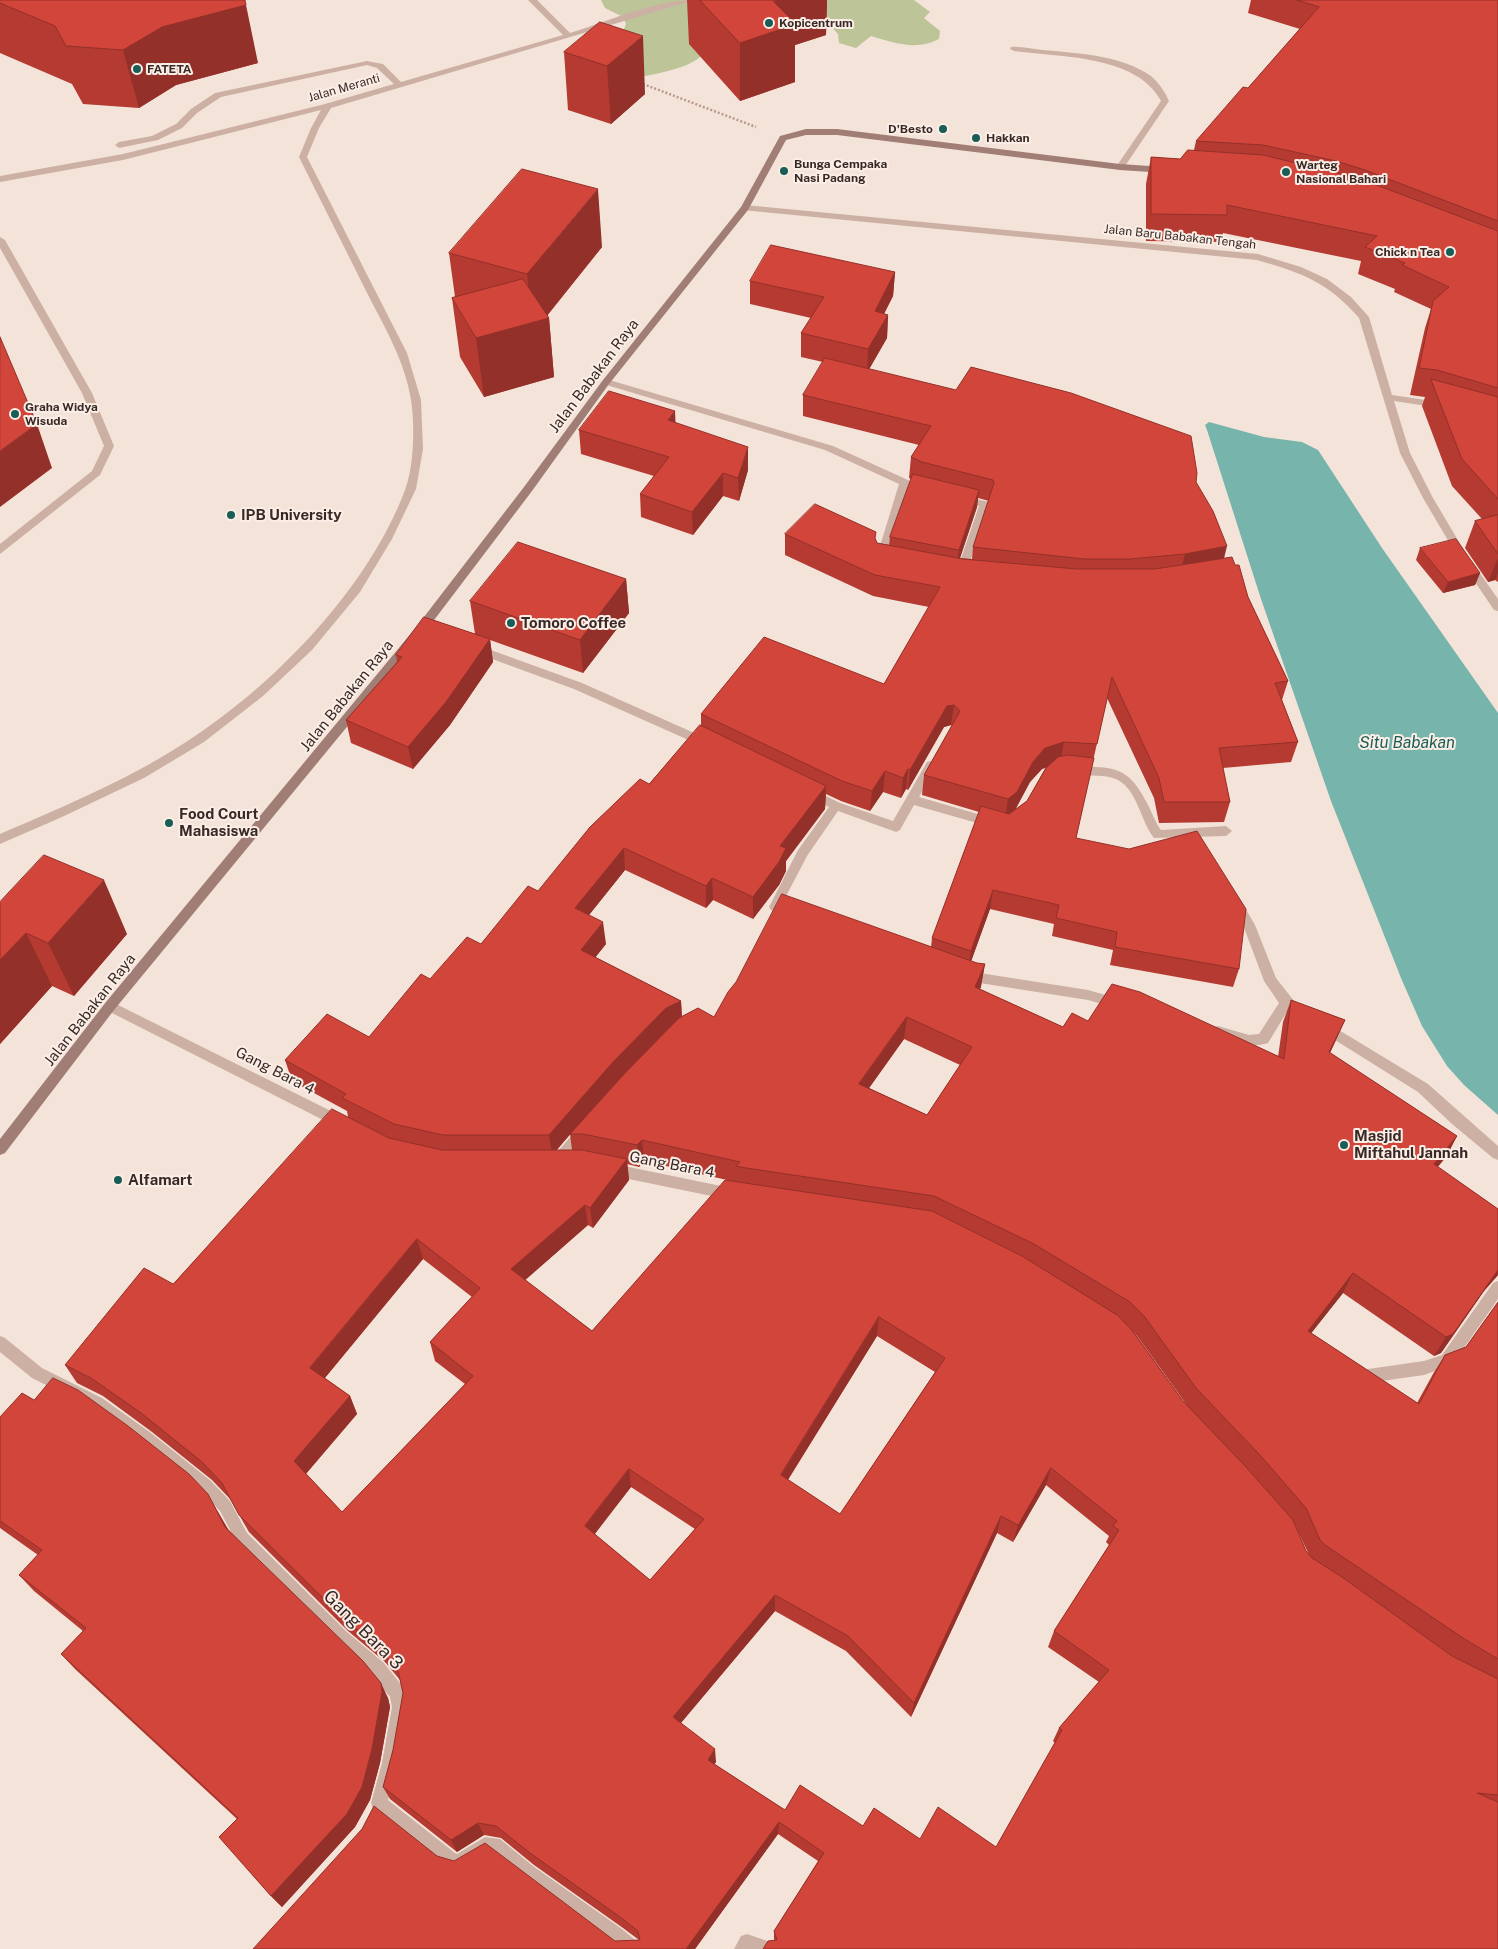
<!DOCTYPE html>
<html>
<head>
<meta charset="utf-8">
<style>
  body { margin:0 }
  canvas { display:block; background:#f4e3d9 }
</style>
</head>
<body>
<canvas width="1498" height="1949"></canvas>
<script>
const ctx = document.querySelector('canvas').getContext('2d');
ctx.lineJoin = 'round';
function fill(path, color) {
  ctx.fillStyle = color;
  ctx.fill(path, 'evenodd');
}
function trace(path, color, width, dash) {
  ctx.strokeStyle = color;
  ctx.lineWidth = width;
  ctx.lineCap = dash ? 'butt' : 'round';
  ctx.setLineDash(dash || []);
  ctx.stroke(path);
}
function drawText(font, color, halo, rows, align = 'center') {
  ctx.font = font + ' "Public Sans",sans-serif';
  ctx.lineWidth = 4;
  ctx.setLineDash([]);
  ctx.textBaseline = 'middle';
  ctx.strokeStyle = halo;
  ctx.fillStyle = color;
  for (const [text, x, y, turn = 0] of rows) {
    ctx.save();
    ctx.translate(x, y);
    ctx.rotate((+turn || 0) * Math.PI / 180);
    ctx.textAlign = isNaN(turn) ? turn : align;
    if (halo) ctx.strokeText(text, 0, 0);
    ctx.fillText(text, 0, 0);
    ctx.restore();
  }
}
fill(new Path2D(`
  M601,0H724C717,17 713,36 705,51C695,70 645,75 626,80L621,37L626,24L623,17L605,8Z
  M818,0H914L930,12L924,18L940,31L939,39C917,51 894,43 871,36L856,48L839,43L838,34L825,20Z`), '#bdc498');
fill(new Path2D(`
  M1209,422L1264,437L1302,442L1318,450L1382,548L1498,713V1115L1464,1085L1447,1066L1422,1026L1401,978L1331,801L1261,599L1207,430L1205,425Z`), '#76b4ac');
trace(new Path2D(`
  M643,84L756,127`), '#b9998e', 2.5, [2, 2]);
fill(new Path2D(`
  M528,0H537L570,33C608,21 657,0 695,0L331,108L319,128L307,157L407,353L421,400L423,449L416,489L392,539L360,592L312,650L263,696L204,742L144,778L62,817L0,844V834C67,805 135,777 195,736C279,680 369,586 405,490C414,466 415,426 411,400C405,361 384,326 366,291C344,246 321,202 299,157L311,128L321,110L123,160L0,182V176L123,154L325,104L394,84L377,68L367,65L221,97L197,113L182,128L158,140L119,148L115,145L119,142L152,136L176,124L191,109L215,93L367,61L383,64L401,82L563,35Z
  M0,237L5,240L92,393L114,446L100,475L0,554V544L92,471L104,446L82,393L0,248Z`), '#cdb0a4');
fill(new Path2D(`
  M1011,47C1021,46 1032,49 1042,50C1077,53 1121,55 1151,76C1159,83 1165,92 1169,101L1123,169H1117L1116,167L1161,101C1137,55 1059,57 1014,51L1010,49Z
  M745,205L1258,254L1301,267L1327,279L1351,297L1369,317L1392,395L1440,402L1445,405L1440,408L1394,401L1410,453L1433,498L1465,552L1498,599V611L1494,610L1456,554L1423,498L1400,453L1359,318C1328,282 1302,273 1257,260L742,210L741,208Z
  M606,379L833,446L919,485L929,488L930,490L925,493L908,489L886,559L881,563L877,562L876,559L899,484L825,450L603,384L601,382Z
  M962,496L989,502L990,504L966,573L961,577L956,573L979,506L958,501L957,499L958,497Z
  M477,645L582,683L710,740L712,743L710,746H702L574,689L473,652L471,649L473,646Z
  M931,761L937,765L919,797L995,819L997,822L995,825L991,827L914,805L900,830L896,832L838,811L807,856L782,904L795,909L797,912L795,915L791,917L771,910L769,907L798,850L829,807L808,797L806,794L808,791H816L840,803L893,821L927,762Z
  M1074,766C1113,768 1127,764 1147,803C1152,812 1155,822 1161,830L1226,826L1232,831L1226,836L1154,838C1140,821 1137,785 1113,778C1099,774 1084,777 1070,773L1068,770Z
  M1237,899L1241,901L1255,925L1276,978L1298,1006L1296,1010H1288L1268,1043C1250,1049 1230,1041 1213,1035L1212,1031L1213,1027L1218,1026L1249,1035L1259,1034L1279,1003L1264,981L1243,925L1231,904L1233,901Z
  M967,971L1088,990L1123,1000L1125,1004L1123,1008L1119,1009L1088,1000L967,981L963,980L961,976L963,972Z
  M110,1001L345,1118L347,1122L345,1126L340,1128L335,1126L106,1010L104,1006L106,1002Z
  M1324,1021L1428,1084L1498,1146V1160L1493,1158L1452,1124L1418,1092L1319,1030L1318,1026L1319,1022Z
  M583,1126L588,1128L590,1132L588,1136L562,1166L557,1168L552,1166L550,1162L552,1158L578,1128Z
  M614,1164L731,1188L736,1190L738,1194L736,1198L731,1200L614,1176L609,1174L607,1170L609,1166Z
  M1498,1281V1299L1452,1365L1424,1375L1361,1384L1356,1382L1354,1377L1356,1372L1361,1370L1424,1361L1442,1355L1493,1283Z
  M0,1336L5,1338L42,1368L102,1398L151,1433L211,1481L230,1501L247,1533L347,1632L384,1663L403,1687L408,1707L398,1763L388,1800L455,1853L457,1854L485,1837L500,1839L533,1866L622,1929L639,1943L641,1949H619L491,1853H487L459,1871L444,1866L373,1809L371,1803L382,1763L392,1707L390,1697L372,1675L337,1642L237,1543L220,1511L201,1491L141,1443L92,1408L32,1378L0,1352Z
  M747,1934L773,1943L775,1949H734L741,1936Z`), '#cdb0a4');
fill(new Path2D(`
  M806,129H837L1120,164L1165,167L1169,170L1165,173L1120,170L837,135H806L786,140L748,210L609,384L532,491L425,632L114,1010L5,1153L0,1155V1139L106,1002L417,626L524,487L603,380L741,207L780,136Z`), '#a17e75');
fill(new Path2D(`
  M0,0L258,63L176,85L139,108L83,104L72,84L0,53Z
  M687,0H827L826,35L795,45V82L740,101L689,44Z
  M1251,0H1498V582L1495,580L1488,582L1465,548L1475,521L1482,519L1452,486L1422,406L1425,397L1410,395L1425,328L1431,309L1394,292L1395,289L1358,274L1361,261L1223,233L1221,242L1146,241V184L1151,157L1180,159L1194,150L1196,141L1248,88L1300,29L1248,13Z
  M600,22L645,94L611,124L568,110L564,52Z
  M602,247L547,316L549,318L554,377L484,397L460,357L452,298L455,297L449,253Z
  M895,272L893,296L884,314L888,315L887,338L869,369L1196,482L1224,558L1248,597L1288,681L1282,700L1298,742L1291,762L1223,768L1230,802L1224,822L1159,823L1154,798L1107,698L1076,838L1239,969L1233,987L1110,965L1113,950L1052,936L1054,924L990,909L971,961L977,963L985,964L980,989L1063,1027L1088,1021L1278,1057L1283,1022L1291,1000L1345,1020L1330,1053L1457,1136L1446,1157L1437,1167L1498,1209V1275L1484,1291L1441,1353L1434,1356L1343,1293L1311,1333L1417,1403L1433,1374L1445,1355L1466,1347L1498,1302V1949L774,1940V1931L818,1861L778,1834L695,1949H253L437,1856L615,1941L639,1940L623,1928L534,1865L501,1838L484,1835L457,1852L390,1799L383,1787L393,1750L403,1693L400,1680L385,1662L348,1631L249,1532L230,1499L212,1480L152,1432L103,1396L77,1383L65,1365L173,1284L348,1117L347,1111L292,1081L285,1060L369,1037L430,979L481,944L538,891L649,784L701,725V714L884,684L929,607L873,596L785,555V534L876,540L877,543L889,545L890,537L911,479L909,478L911,457L919,445L803,416V395L823,362L801,357V333L811,318L750,304V281ZM978,498L989,501L973,547L972,559L960,558L977,507ZM951,725L952,726L924,775L922,795L979,812L932,938L931,947L714,1017H682L681,1001L595,957L606,944L589,915L625,870L706,908L713,900L753,919L779,885L786,871V861L825,809L826,794L841,801L870,811L883,792L901,798L906,789L908,790L944,727ZM1046,767L1027,801L1015,810L1030,782L1042,769ZM904,1039L960,1065L927,1115L869,1088ZM624,1074L590,1112L616,1083ZM570,1134L572,1150H557ZM644,1161L727,1180L592,1331L525,1280L588,1225L593,1228L629,1180L627,1164L639,1167ZM423,1259L472,1297L430,1342L435,1361L465,1384L342,1512L306,1474L357,1414L350,1396L325,1378ZM1133,1331L1137,1336L1186,1404L1183,1401ZM877,1336L935,1372L840,1514L788,1480ZM1046,1485L1109,1536L1106,1542L1109,1545L1054,1631L1048,1647L1099,1682L1059,1728L1053,1741L1055,1743L996,1847L920,1839L863,1826L785,1810L714,1764L716,1762L681,1723L775,1611L846,1651L911,1717L997,1533L1013,1542ZM631,1487L695,1529L650,1580L594,1534ZM1294,1523L1295,1525L1309,1555L1306,1551Z
  M675,423L748,470L739,501L723,496L693,535L641,517L640,494L654,476L581,454L579,430Z
  M1420,548L1480,573L1475,585L1443,593L1416,560Z
  M626,579L629,613L583,673L490,640L493,662L450,725L413,769L351,743L346,720L397,662L396,655L475,634L470,601Z
  M0,902L127,934L74,996L52,986L0,1044Z
  M34,1400L218,1512L228,1529L388,1698L390,1707L380,1763L370,1800L355,1827L282,1907L271,1896L237,1819L75,1669L61,1654L83,1631L34,1591L19,1575L38,1555L0,1528V1417Z`), '#b53b32');
fill(new Path2D(`
  M154,0L246,5L258,63L176,85L139,108L123,50Z
  M775,0H827L826,35L795,45V82L740,101V43L774,31Z
  M643,36L645,94L611,124L607,66Z
  M598,189L602,247L544,319L549,318L554,377L484,397L476,338L532,322L527,274Z
  M895,272L893,296L873,335L875,311Z
  M888,315L887,338L867,373L868,349Z
  M675,411L676,434L668,420Z
  M37,424L52,468L0,507V451Z
  M748,447V470L739,501L738,478Z
  M723,473V496L693,535L692,512Z
  M979,490L977,507L957,567L959,550Z
  M1227,546L1222,567L1180,575L1185,554Z
  M1498,558V573L1495,580L1488,582Z
  M1480,573L1475,585L1443,593L1448,582Z
  M626,579L629,613L583,673L580,640Z
  M490,639L493,662L450,725L413,769L408,747Z
  M954,705L951,725L944,727L908,790L910,770L947,706Z
  M1064,742L1060,763L1042,769L1030,782L1014,812L1005,819L1008,799L1033,762L1045,748Z
  M908,769L906,789L901,798L903,778Z
  M885,771L883,792L870,811L872,791Z
  M826,786L825,809L786,861V871L779,885L753,919V897L780,846Z
  M624,848L625,870L577,930L575,908Z
  M712,878L713,900L706,908V886Z
  M104,880L127,934L74,996L48,943Z
  M993,890L990,909L968,970L971,951Z
  M603,922L606,944L584,972L581,950Z
  M26,933L52,986L0,1044V960Z
  M985,964L981,987L971,1009L975,987Z
  M681,1001L682,1022L668,1030L616,1083L552,1155L549,1135L613,1062L666,1008Z
  M907,1017L904,1039L857,1105L859,1084Z
  M1345,1020L1335,1042L1320,1074L1329,1052Z
  M1457,1136L1446,1157L1423,1185L1434,1164Z
  M642,1140L644,1161L639,1167L637,1145Z
  M627,1159L629,1180L593,1228L590,1208Z
  M585,1205L588,1225L515,1289L511,1269Z
  M417,1239L423,1259L318,1386L310,1368Z
  M1498,1270V1275L1484,1291L1441,1353L1434,1356L1446,1337Z
  M1353,1273L1343,1293L1298,1350L1308,1331Z
  M879,1317L877,1336L780,1492L781,1475Z
  M350,1396L357,1414L302,1478L294,1461Z
  M1051,1468L1046,1485L1013,1542L1018,1525Z
  M629,1469L631,1487L588,1543L585,1526Z
  M208,1494L218,1512L236,1544L225,1527Z
  M1001,1516L997,1533L911,1717L914,1703Z
  M775,1595V1611L674,1731L673,1717Z
  M381,1683L388,1698L390,1707L380,1763L370,1800L355,1827L282,1907L271,1896Z
  M715,1749L716,1762L708,1773V1760Z
  M779,1822L778,1834L695,1949H686Z
  M478,1823L484,1835L457,1852L451,1840Z`), '#933029');
const building = new Path2D(`
  M0,0H245L246,5L162,27L123,50L66,46L55,26L0,3Z
  M700,0H772L796,24L740,43Z
  M1297,0H1498V221L1365,170L1336,161L1263,145L1196,141L1243,87L1248,88L1319,7Z
  M600,22L643,36L607,66L564,52Z
  M1188,150L1263,155L1358,178L1498,231V388L1437,370L1419,368L1433,301L1449,287L1402,265L1405,263L1365,247L1377,236L1227,205V215L1151,214V157L1180,159Z
  M522,169L598,189L527,274L449,253Z
  M771,245L895,272L875,311L888,315L868,349L801,333L824,297L750,281Z
  M523,279L549,318L476,338L452,298Z
  M0,337L37,424L0,451Z
  M825,358L956,390L971,367L1071,393L1191,436L1197,473L1196,482L1213,511L1227,546L1185,554L1130,559H1084L973,547L994,483L993,480L922,462L911,457L931,426L803,395Z
  M1431,379L1498,397V499L1462,459Z
  M609,391L675,411L668,420L748,447L738,478L723,473L692,512L640,494L669,457L579,430Z
  M913,474L979,490L959,550L890,537Z
  M815,504L876,532L875,538L877,543L963,559L1077,569H1155L1232,557L1235,565H1239L1248,597L1288,681L1275,683L1298,742L1219,748L1230,802H1164L1159,778L1112,677L1097,744L1064,742L1045,748L1033,762L1017,792L1008,799L924,775L960,711L954,705L947,706L910,770L908,769L903,778L885,771L872,791L842,781L701,714L764,637L884,684L940,587L875,575L785,534Z
  M1498,515V554L1475,521Z
  M1456,539L1480,573L1448,582L1420,548Z
  M518,542L626,579L580,640L470,601Z
  M424,617L490,639L446,702L408,747L346,720L402,657L396,655Z
  M700,725L826,786L780,846L786,848L779,862L753,897L712,878L706,886L624,848L575,908L603,922L581,950L681,1001L666,1008L613,1062L549,1135H443L394,1124L342,1098L346,1094L285,1060L327,1014L369,1037L421,974L430,979L467,937L481,944L528,886L538,891L590,827L640,779L649,784Z
  M1068,755L1094,758L1076,838L1129,849L1197,831L1246,909L1239,969L1115,947L1117,932L1056,918L1059,905L993,890L971,951L932,938L981,806L1009,814L1027,801L1046,768L1058,757Z
  M44,855L104,880L48,943L26,933L0,960V902Z
  M782,894L977,963L985,964L975,987L1063,1027L1072,1013L1088,1021L1112,984L1140,992L1284,1059L1291,1000L1345,1020L1329,1052L1457,1136L1434,1164L1498,1209V1270L1453,1334L1446,1337L1353,1273L1308,1331L1419,1404L1445,1355L1466,1347L1498,1302V1659L1466,1640L1325,1545L1320,1540L1306,1508L1259,1454L1196,1388L1144,1316L1130,1302L1034,1244L934,1196L746,1168L736,1166L740,1162L642,1140L637,1145L583,1134H570L626,1072L679,1018L698,1008L714,1017L728,992L736,982ZM907,1017L972,1047L927,1115L859,1084Z
  M332,1109L389,1138L442,1150H582L627,1159L590,1208L585,1205L511,1269L592,1331L725,1180L932,1211L1022,1256L1117,1315L1131,1329L1183,1401L1246,1467L1293,1520L1306,1551L1312,1558L1342,1577L1452,1656L1498,1679V1795L1477,1793L1498,1802V1949H763L768,1941L777,1940L774,1931L824,1853L779,1822L686,1949H253L362,1829L374,1806L437,1856L454,1861L485,1843L615,1941L640,1940L638,1931L620,1917L530,1853L496,1826L478,1823L451,1840L383,1787L393,1750L403,1693L398,1671L378,1647L340,1615L239,1515L222,1483L202,1462L141,1413L91,1378L65,1365L144,1268L173,1284ZM417,1239L480,1288L430,1342L473,1376L342,1512L294,1461L350,1396L310,1368ZM879,1317L945,1358L840,1514L781,1475ZM1051,1468L1117,1521L1113,1526L1119,1530L1054,1631L1109,1670L1059,1728L1062,1730L996,1847L938,1807L920,1839L874,1808L863,1826L800,1785L785,1810L708,1760L715,1749L673,1717L775,1595L848,1636L914,1703L1001,1516L1018,1525ZM629,1469L704,1519L650,1580L585,1526Z
  M53,1378L78,1390L128,1426L189,1474L208,1494L225,1527L363,1661L381,1683L382,1692L372,1749L362,1787L347,1814L271,1896L219,1837L238,1818L61,1654L86,1628L19,1575L42,1550L0,1521V1417L22,1393L34,1400Z`);
fill(building, '#d2453a');
trace(building, '#933029', 1);
for (const [x, y, r, color] of [
  [769,23,5,"#185d56"],
  [137,69,5,"#185d56"],
  [943,129,5,"#185d56"],
  [976,138,5,"#185d56"],
  [784,171,5,"#185d56"],
  [1286,172,5,"#185d56"],
  [1450,252,5,"#185d56"],
  [15,414,5,"#185d56"],
  [231,515,5,"#185d56"],
  [511,623,5,"#185d56"],
  [169,823,5,"#185d56"],
  [1344,1145,5,"#185d56"],
  [118,1180,5,"#185d56"]
]) {
  const dot = new Path2D();
  dot.arc(x, y, r, 0, 2 * Math.PI);
  ctx.fillStyle = color;
  ctx.fill(dot);
  trace(dot, '#fbeee6', 2);
}
drawText('bold 12px', '#382926', '#fbeee6', [
  ["Kopicentrum",779,23],
  ["FATETA",147,69],
  ["D'Besto",933,129,"right"],
  ["Hakkan",986,138],
  ["Bunga Cempaka",794,164],
  ["Nasi Padang",794,178],
  ["Warteg",1296,165],
  ["Nasional Bahari",1296,179],
  ["Chick n Tea",1440,252,"right"],
  ["Graha Widya",25,407],
  ["Wisuda",25,421]
], 'left');
drawText('12px', '#382926', '#fbeee6', [
  ["Jalan Meranti",344,88,-16],
  ["Jalan Baru Babakan Tengah",1180,237,6]
]);
drawText('15px', '#382926', '#fbeee6', [
  ["Jalan Babakan Raya",594,376,-53],
  ["Jalan Babakan Raya",347,696,-51],
  ["Jalan Babakan Raya",90,1010,-52],
  ["Gang Bara 4",275,1071,27],
  ["Gang Bara 4",672,1165,11]
]);
drawText('bold 15px', '#382926', '#fbeee6', [
  ["IPB University",241,515],
  ["Tomoro Coffee",521,623],
  ["Food Court",179,814],
  ["Mahasiswa",179,831],
  ["Masjid",1354,1136],
  ["Miftahul Jannah",1354,1153],
  ["Alfamart",128,1180]
], 'left');
drawText('italic 16px', '#185d56', '#fbeee6', [
  ["Situ Babakan",1407,743]
]);
drawText('18px', '#382926', '#fbeee6', [
  ["Gang Bara 3",363,1630,45]
]);
</script>
</body>
</html>
